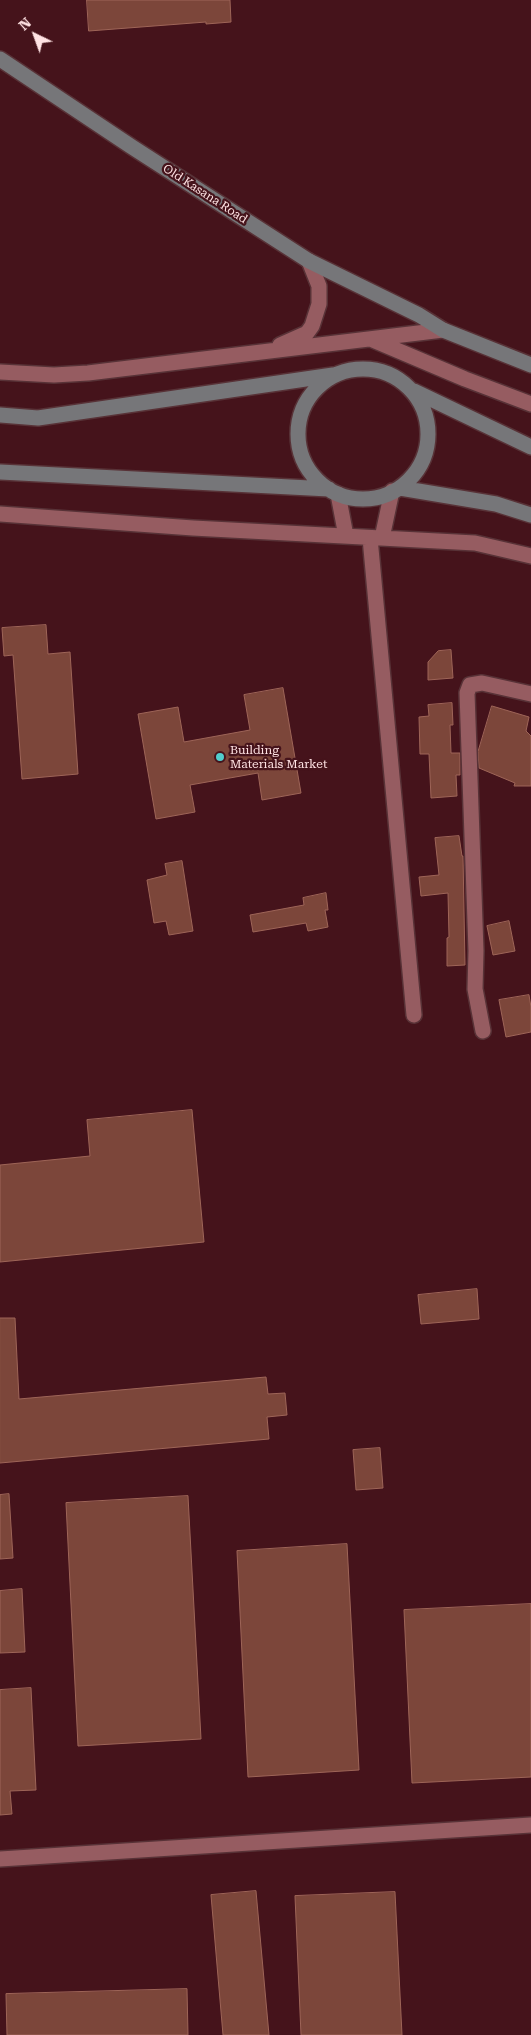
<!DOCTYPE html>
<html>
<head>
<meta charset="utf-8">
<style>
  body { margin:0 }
  #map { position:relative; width:531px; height:2035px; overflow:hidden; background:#45131b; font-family:"Roboto Serif",serif }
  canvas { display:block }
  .north { position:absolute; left:10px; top:10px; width:50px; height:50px; -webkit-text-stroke:4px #45131b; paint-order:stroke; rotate:318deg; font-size:14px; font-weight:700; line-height:20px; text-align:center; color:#ffe3e4 }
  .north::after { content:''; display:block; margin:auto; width:18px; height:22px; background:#ffe3e4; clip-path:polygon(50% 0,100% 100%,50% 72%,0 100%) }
</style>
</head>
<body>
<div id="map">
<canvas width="531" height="2035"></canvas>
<div class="north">N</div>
</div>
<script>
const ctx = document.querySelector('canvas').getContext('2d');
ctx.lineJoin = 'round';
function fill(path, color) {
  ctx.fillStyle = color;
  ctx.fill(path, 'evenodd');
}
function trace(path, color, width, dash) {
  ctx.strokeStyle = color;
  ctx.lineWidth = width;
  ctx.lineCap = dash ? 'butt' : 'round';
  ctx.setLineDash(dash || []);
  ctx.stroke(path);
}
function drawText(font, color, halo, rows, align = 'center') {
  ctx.font = font + ' "Roboto Serif",serif';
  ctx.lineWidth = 4.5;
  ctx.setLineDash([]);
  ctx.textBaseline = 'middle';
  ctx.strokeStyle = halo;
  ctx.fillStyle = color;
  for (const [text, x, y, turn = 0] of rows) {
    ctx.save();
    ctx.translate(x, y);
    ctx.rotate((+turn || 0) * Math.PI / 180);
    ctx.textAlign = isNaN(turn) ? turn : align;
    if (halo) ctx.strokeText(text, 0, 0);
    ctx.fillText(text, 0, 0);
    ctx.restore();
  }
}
const building = new Path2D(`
  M87,0H230L231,22L206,24V22L89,31Z
  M46,625L48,654L70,652L78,774L22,779L13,655L4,656L2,628Z
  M451,650L453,678L428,680V662L438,651Z
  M283,688L301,793L262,800L258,773L190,785L195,812L156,819L138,714L178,707L184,742L250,730L244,695Z
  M452,703L453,725H450L451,753H460V775H456L457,796L431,798L429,754H420L419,717L429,716L428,705Z
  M492,706L529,717L526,731L531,736V786H514L515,783L479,768L478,752Z
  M459,836L462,856H463L465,965L447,966V938L449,937L448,893L421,896L419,877L439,875L435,838Z
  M182,861L193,931L169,935L166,921L154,923L147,880L167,875L165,864Z
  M326,893L328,910H325L328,927L308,931L306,923L253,932L250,915L304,905L303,898Z
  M509,921L515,951L493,955L487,926Z
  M529,995L531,1007V1032L506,1037L499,1000Z
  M192,1110L204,1242L0,1262V1165L90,1156L87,1120Z
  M477,1289L479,1319L421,1324L418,1295Z
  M0,1318H15L19,1399L266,1377L268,1394L285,1393L287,1415L267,1417L269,1439L0,1463Z
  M380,1448L383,1488L356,1490L353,1450Z
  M9,1494L13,1558L0,1559V1495Z
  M188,1496L201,1739L78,1746L66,1503Z
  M347,1544L359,1770L248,1777L237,1551Z
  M22,1589L25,1652L0,1653V1591Z
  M531,1604V1777L412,1783L404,1610Z
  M31,1688L36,1790L10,1791L12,1814L0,1815V1690Z
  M256,1891L269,2035H223L211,1895Z
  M395,1892L402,2035H301L295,1896Z
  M187,1989L188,2035H7L6,1994Z`);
fill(building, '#7c463a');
trace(building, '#9e6558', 1);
const street = new Path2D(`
  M373,340L465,379L531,404
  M280,345L307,333L312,326L319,304V286L309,261
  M0,372L54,375L88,373L443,330
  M338,494L346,536
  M0,514L193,528L475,543L531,556
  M370,538L414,1015
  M382,538L392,491
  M483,1031L475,989L476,951L467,693L470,685L482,683L531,694
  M0,1859L531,1825`);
const secondary = new Path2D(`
  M0,59L132,147L309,261L419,315L443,330L531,365
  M298 434a65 65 0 1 1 130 0a65 65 0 1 1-130 0Z
  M414,391L531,447
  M0,415L38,418L333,375
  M0,472L329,489
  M400,488L496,504L531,515`);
trace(street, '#583237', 18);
trace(secondary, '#583237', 18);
trace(street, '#965c61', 15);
trace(secondary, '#767679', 15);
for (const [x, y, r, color] of [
  [220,757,5,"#52cdcc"]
]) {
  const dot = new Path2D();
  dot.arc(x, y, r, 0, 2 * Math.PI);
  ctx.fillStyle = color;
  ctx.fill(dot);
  trace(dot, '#45131b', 2);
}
drawText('12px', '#ffe3e4', '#45131b', [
  ["Old Kasana Road",205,194,33]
]);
drawText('12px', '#ffe3e4', '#45131b', [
  ["Building",230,750],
  ["Materials Market",230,764]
], 'left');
</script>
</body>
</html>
